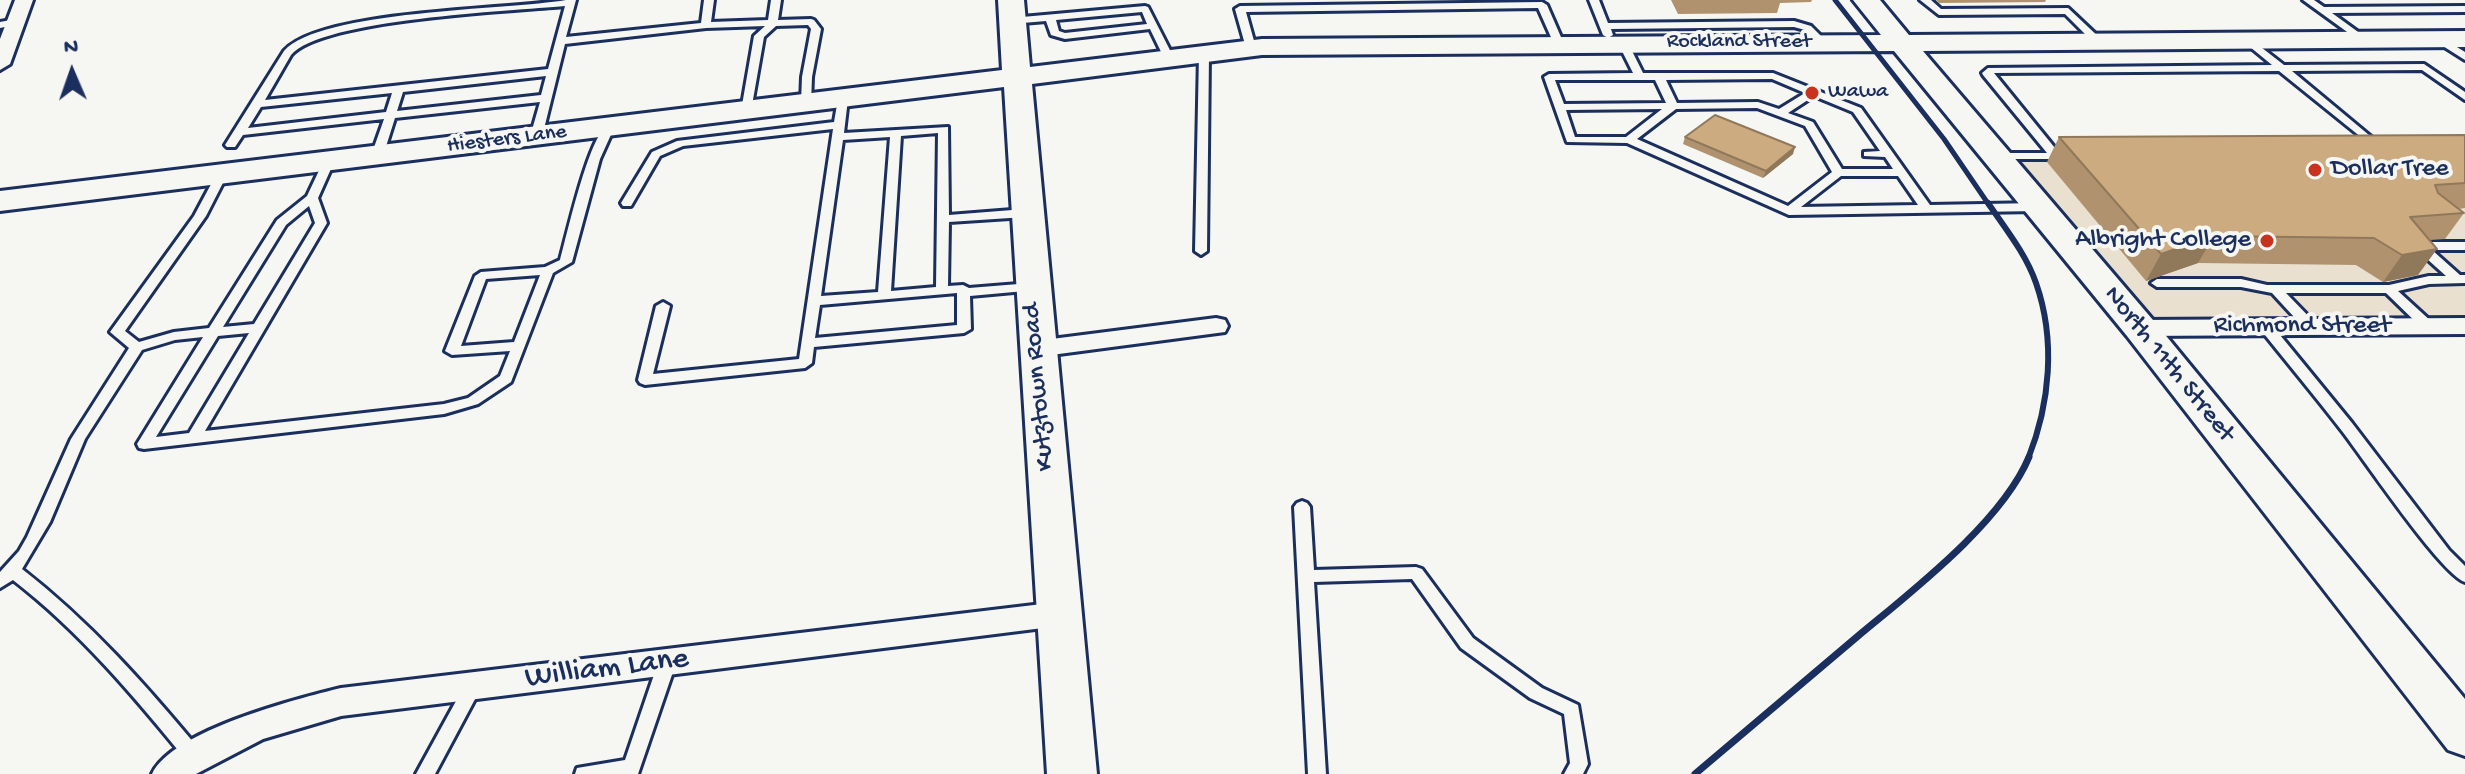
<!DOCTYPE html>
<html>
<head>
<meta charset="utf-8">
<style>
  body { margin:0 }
  #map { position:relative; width:2465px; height:774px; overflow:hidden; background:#f6f6f2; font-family:"Gochi Hand",sans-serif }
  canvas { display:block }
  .north { position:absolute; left:32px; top:32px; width:80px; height:80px; -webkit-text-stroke:6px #f6f6f2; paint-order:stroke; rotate:358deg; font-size:22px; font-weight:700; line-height:32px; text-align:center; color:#1b2f5e }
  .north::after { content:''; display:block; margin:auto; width:28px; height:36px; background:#1b2f5e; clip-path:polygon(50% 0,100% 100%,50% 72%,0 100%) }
</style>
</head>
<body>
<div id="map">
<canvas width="2465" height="774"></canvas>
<div class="north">N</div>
</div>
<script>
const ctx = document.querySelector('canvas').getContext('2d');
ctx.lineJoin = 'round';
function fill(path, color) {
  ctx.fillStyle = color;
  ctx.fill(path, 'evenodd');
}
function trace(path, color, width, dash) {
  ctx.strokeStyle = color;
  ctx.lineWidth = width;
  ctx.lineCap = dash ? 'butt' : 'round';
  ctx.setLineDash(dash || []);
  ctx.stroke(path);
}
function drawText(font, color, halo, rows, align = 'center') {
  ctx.font = font + ' "Gochi Hand",sans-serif';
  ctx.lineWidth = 8;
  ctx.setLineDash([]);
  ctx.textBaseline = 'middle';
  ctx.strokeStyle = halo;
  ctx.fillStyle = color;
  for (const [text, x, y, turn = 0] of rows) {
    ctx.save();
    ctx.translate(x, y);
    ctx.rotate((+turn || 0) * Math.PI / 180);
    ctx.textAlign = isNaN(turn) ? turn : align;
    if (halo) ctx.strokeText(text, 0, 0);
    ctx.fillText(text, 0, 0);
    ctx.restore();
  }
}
fill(new Path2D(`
  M1997,156L2465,157V326L2140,328Z`), '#eae0d0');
const lane = new Path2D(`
  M566,0H576L566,37L701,23L704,0H714L711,22L768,20L771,0H781L778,20L811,19L814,20L821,29L812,77L811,103L806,106L801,103L802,77L811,29L808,25L776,26L764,37L751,111L746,114L741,111L754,36L765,26L706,28L565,44L542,137L536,140L530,137L540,102L395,118L383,156L377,159L371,156L384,119L243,135L235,147H227L225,145L284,51C320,10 508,10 566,0ZM565,6L548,69L265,100L291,55C322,19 511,11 565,6ZM546,76L541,95L397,111L403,92ZM392,93L386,112L248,128L261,107Z
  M1589,0H1599L1608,23L1794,21L1811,26L1827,42L1818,44L1805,30L1794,27L1611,29L1613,35L1608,38L1603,35Z
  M1920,0H1931L1941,9L2068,8L2103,41L2094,43L2065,14L1939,15Z
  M2303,0H2314L2324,7L2465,6V12L2332,13L2365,37L2366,39L2361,42Z
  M1542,2L1547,5L1564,44L1563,46L1554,44L1538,8L1246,12L1256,48L1251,51L1246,48L1235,9L1240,6Z
  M1145,6L1148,7L1174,58L1173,60H1165L1150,29L1065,39L1051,35L1046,21L1011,24L1006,21L1011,18ZM1142,12L1147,24L1065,33L1059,31L1056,20Z
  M16,19L21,22L19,24L0,28V22Z
  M2439,36L2465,52V60L2435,41L2434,39Z
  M2248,37L2284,65L2424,64L2465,92V100L2422,70L2292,71L2381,145V149L2377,150L2279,71L1994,73L2059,153L2067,156L2061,159H1997L1991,156L1997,153H2047L1983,75L1982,73L1988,68L2272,65L2244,42L2243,40Z
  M1623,40L1628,43L1643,73H1773L1861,108L1930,205L2038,203L2044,207L2038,211L1789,215L1627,143L1567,142L1544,77L1549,74L1633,73L1618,43ZM1772,79L1805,93L1779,109L1758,102L1677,103L1666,80ZM1555,80H1655L1666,103L1564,104ZM1814,96L1853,112L1880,151L1864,152V156L1885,157L1893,169H1842L1813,122L1788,113ZM1757,108L1805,126L1832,172L1788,206L1637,139L1676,109ZM1662,109L1626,137H1575L1566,110ZM1841,176H1898L1918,205L1801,207Z
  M1204,51L1209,54L1207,251L1201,255L1195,251L1199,54Z
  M843,96L848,99L844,133L948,127L949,215L1025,209L1031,213L1025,217L949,222L948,286L963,285L969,288L1031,283L1037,287L1036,290L970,296L971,329L964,333L814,347L812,363L805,368L645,385L640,383L638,380L656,306L663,302L670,306L653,374L799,359L833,129L683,146L660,156L631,206H623L621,203L652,152L677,141L834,122L838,99ZM938,133L936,287L891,291L901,136ZM890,137L878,292L821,296L843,140ZM957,293V325L815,338L820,305Z
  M608,125L614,128L600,159L572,262L553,273L511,382L478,404L444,414L144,449L139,448L137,444L203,337L175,340L142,350L85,439L50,522L22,569C90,622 145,684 199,749L202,755L199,761L193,763L187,761C133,695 80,632 13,580L0,588V572L19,551L27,537L71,439L129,348L110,332L194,216L217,173L221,172L227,175L206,216L125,331L139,342L174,332L209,328L277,220L307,196L324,160L328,159L334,162L318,198L327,223L205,431L444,404L468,398L500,376L510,351L452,355L445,351L475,276L481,272L545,267L560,260C567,235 589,135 608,125ZM309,206L315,223L254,324L223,327L286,225ZM540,275L514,342L461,346L486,279ZM249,333L189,433L156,437L218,336Z
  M2420,242H2465V250H2432L2460,275H2465V283L2429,284L2398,291L2433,323L2435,326L2433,329H2423L2386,293H2286L2316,324L2318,327L2316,330H2306L2272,293L2241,287H2157L2151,283L2157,279H2241L2267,285H2389L2429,276H2446L2416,249L2414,246L2416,243Z
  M2266,323L2271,324L2352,423L2449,550L2465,566V582C2441,574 2363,458 2342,431C2316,397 2288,364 2261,330L2259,327L2261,324Z
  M1302,501L1307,503L1310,507L1314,570L1416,567L1422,569L1473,638L1542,688L1578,705L1588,764L1583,774H1564L1570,763L1564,714L1530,698L1461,648L1412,579L1314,582L1326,774H1308L1294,507L1297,503Z
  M667,656L673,658L676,663L638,774H575L577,768L625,760L658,663L661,658Z
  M473,679L479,681L482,686L435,774H416L467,681Z`);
const street = new Path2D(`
  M15,0H33L10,64L0,70V39Z
  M1216,318L1225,320L1228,326L1225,332L1036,357L1027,355L1023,349L1027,343L1036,341Z
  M2465,318V334L2140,336L2128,328L2140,320Z
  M1059,602L1070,605L1074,614L1070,623L1059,626L341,716L263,739L196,774H152C172,731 296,699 341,688Z`);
const secondary = new Path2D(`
  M998,0H1024L1030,67L1262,39L1881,35L1853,0H1880L1909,35L2465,31V47L1923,51L2153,320L2465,699V756L2448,750L2127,336L1894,51L1262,55L1032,84L1097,774H1047L1004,87L0,211V191L1002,70Z`);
trace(lane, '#1b2f5e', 6);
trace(street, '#1b2f5e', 6);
trace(secondary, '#1b2f5e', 6);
fill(lane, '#f6f6f2');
fill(street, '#f6f6f2');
fill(secondary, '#f6f6f2');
trace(new Path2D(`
  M1835,0L1944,139L1989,205`), '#1b2f5e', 5);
trace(new Path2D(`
  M1988,203C2005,228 2026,254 2036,283C2056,340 2050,404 2028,459`), '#1b2f5e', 6);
trace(new Path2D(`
  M1695,774C1749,728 1804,682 1858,636C1912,591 2002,522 2029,457`), '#1b2f5e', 7);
fill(new Path2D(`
  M1671,0H1812L1811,2L1780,3L1777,13L1678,14Z
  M1936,0H2046L2045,2L1939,3Z
  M2465,135V208L2459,209L2464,213L2445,239L2430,240L2418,275L2383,282L2356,265L2198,263L2146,281L2047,162L2059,137Z
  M1685,137L1793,154L1763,178L1683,144Z`), '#b0936e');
fill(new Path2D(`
  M1795,147L1793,154L1763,178L1766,171Z
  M2214,236L2198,263L2146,281L2161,254Z
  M2437,249L2418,275L2383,282L2402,255Z`), '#90785a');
const building = new Path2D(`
  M1715,115L1795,147L1766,171L1685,137Z
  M2465,135V183L2435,185L2438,193L2464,213L2410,217L2437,249L2402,255L2374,238L2214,236L2161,254L2059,137Z`);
fill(building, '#cdab80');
trace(building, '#90785a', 2);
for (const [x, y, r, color] of [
  [1812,93,8,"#c8321e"],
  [2315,170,8,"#c8321e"],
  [2267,241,8,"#c8321e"]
]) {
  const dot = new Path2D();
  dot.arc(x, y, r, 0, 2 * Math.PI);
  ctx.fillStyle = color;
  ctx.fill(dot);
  trace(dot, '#f6f6f2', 3);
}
drawText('22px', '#1b2f5e', '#f6f6f2', [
  ["Rockland Street",1739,43],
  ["Hiesters Lane",507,140,-7]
]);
drawText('22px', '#1b2f5e', '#f6f6f2', [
  ["Wawa",1828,93]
], 'left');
drawText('26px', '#1b2f5e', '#f6f6f2', [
  ["Dollar Tree",2331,170],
  ["Albright College",2251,241,"right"]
], 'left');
drawText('26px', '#1b2f5e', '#f6f6f2', [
  ["Richmond Street",2302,327],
  ["North 11th Street",2168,365,51],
  ["Kutztown Road",1040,387,-95]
]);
drawText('32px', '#1b2f5e', '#f6f6f2', [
  ["William Lane",607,670,-7]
]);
</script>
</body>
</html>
